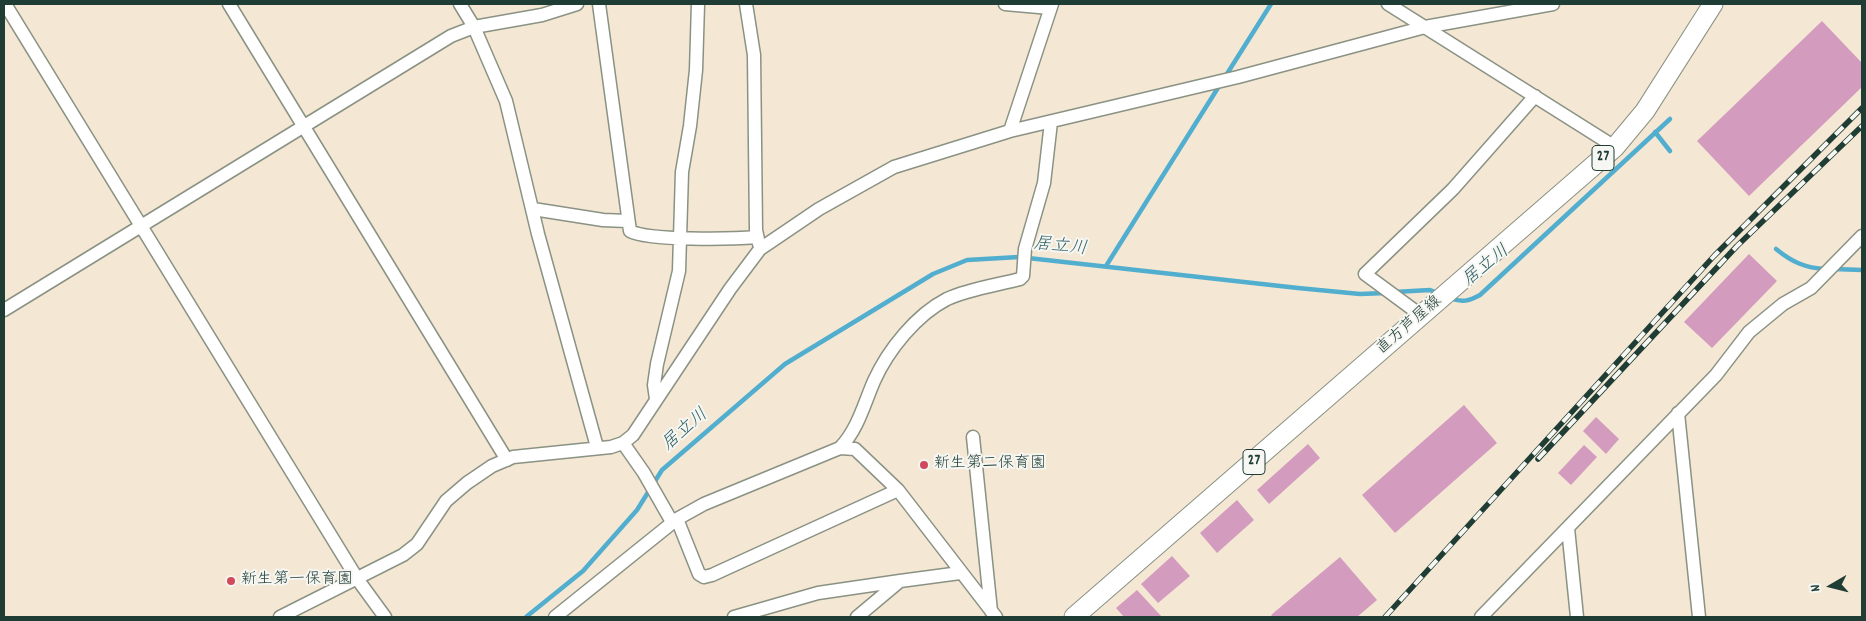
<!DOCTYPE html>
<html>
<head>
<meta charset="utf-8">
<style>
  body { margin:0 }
  #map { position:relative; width:1866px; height:621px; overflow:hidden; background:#f4e7d4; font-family:Dekko,sans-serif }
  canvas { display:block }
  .frame { position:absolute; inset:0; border:5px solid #1f3d34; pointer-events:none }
  .north { position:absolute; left:1806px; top:561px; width:50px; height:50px; -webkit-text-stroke:4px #f6f6f2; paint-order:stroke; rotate:262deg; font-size:14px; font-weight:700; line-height:20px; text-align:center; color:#1f3d34 }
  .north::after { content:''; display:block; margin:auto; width:18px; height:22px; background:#1f3d34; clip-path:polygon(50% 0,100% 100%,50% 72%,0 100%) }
</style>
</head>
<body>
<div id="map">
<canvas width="1866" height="621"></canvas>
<div class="frame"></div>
<div class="north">N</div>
</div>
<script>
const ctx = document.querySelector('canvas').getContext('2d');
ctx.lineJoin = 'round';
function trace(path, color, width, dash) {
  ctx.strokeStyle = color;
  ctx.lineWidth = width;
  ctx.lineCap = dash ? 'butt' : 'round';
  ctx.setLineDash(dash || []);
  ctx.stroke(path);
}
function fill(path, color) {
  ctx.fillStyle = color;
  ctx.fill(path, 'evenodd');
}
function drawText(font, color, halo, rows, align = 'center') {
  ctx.font = font + ' Dekko,"Klee One",sans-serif';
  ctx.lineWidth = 4;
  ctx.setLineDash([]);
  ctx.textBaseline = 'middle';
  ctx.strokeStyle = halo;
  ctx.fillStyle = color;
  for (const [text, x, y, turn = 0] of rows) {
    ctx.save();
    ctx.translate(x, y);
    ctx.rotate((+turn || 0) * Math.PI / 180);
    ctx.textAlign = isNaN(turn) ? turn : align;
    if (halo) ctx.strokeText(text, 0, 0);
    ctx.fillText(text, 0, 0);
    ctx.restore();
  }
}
trace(new Path2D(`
  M1225,77L1271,4
  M1655,132L1670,151
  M1776,249C1792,262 1805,268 1826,269
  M1106,266L1221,83
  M1834,269L1862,270
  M1394,292L1430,290L1438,293
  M1450,298C1462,303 1469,301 1480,295L1670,119
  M526,617L583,571L637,510L662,470L785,364L933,274L967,260L1019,257L1298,288L1360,294L1386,293`), '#51aecf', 4.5);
fill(new Path2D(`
  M1822,21L1862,63V87L1749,196L1697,141Z
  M1749,254L1777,281L1712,348L1684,322Z
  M1464,405L1497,443L1395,533L1362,495Z
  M1596,417L1619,439L1606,454L1583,431Z
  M1308,444L1320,458L1269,504L1257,490Z
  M1584,445L1597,457L1571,485L1558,473Z
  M1237,500L1254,520L1217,553L1200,533Z
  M1172,556L1190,576L1158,603L1141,584Z
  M1340,557L1377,600L1357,617H1273L1271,615Z
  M1137,590L1162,617H1124L1116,608Z`), '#d39cbe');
const street = new Path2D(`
  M5,4L358,580L385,617
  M229,4L507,460
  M460,4L474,27L506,101L538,234L597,447
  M599,4L630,231C648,241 733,239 757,237
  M746,4L754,55L756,230L759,244
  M1005,4L1050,8
  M1388,4L1615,147
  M1010,131L1052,4
  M533,209L603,220L627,221
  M4,310L451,36L474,27L542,15L577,4
  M1422,316L1365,274L1453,189L1535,96
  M656,399L654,385L657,364L679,271L682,172L690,126L696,70L698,4
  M1678,413L1699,617
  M973,437L991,611
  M623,443L644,473L672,522
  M840,448C858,429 864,404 874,381C888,350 916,315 947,299C968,289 997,285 1020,279L1023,276L1025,249L1044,183L1051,122
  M677,519L699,574L704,577L712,575L898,490
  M1568,528L1577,617
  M280,617L403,555L417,544L446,501L467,483L492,466L513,457L611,447L623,443L633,435L730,289L760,249L819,209L894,167L1010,131L1238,77L1425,27L1553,4
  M555,617L677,519L704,504L840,448L855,449L898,490L996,617
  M734,617L818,593L900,581
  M857,617L900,581L960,573
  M1481,617L1716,375L1749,332L1783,304L1811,288L1862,236`);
const primary = new Path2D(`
  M1074,617L1615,147L1645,111L1713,4`);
trace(street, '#8a9284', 15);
trace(primary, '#8a9284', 21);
trace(street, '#fff', 12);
trace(primary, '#fff', 19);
const rail = new Path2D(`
  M1538,459L1737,246L1862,126
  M1385,617L1714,256L1862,108`);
trace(rail, '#1f3d34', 5.5);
trace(rail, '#f6f6f2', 4, [11]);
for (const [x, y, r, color] of [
  [924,465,5,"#d1495b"],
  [231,581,5,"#d1495b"]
]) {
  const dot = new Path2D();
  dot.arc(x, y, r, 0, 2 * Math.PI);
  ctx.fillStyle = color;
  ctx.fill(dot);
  trace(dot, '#f6f6f2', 2);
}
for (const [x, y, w] of [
  [1603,158,22],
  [1254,462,22]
]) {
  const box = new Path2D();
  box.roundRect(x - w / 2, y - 12.5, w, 25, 4);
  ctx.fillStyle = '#f6f6f2';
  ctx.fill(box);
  trace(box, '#1f3d34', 1);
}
drawText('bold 15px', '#1f3d34', null, [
  ["27",1603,158],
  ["27",1254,462]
]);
drawText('16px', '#1f3d34', '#f6f6f2', [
  ["直方芦屋線",1410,326,-41]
]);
drawText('16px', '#1f3d34', '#f6f6f2', [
  ["新生第二保育園",934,465],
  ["新生第一保育園",241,581]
], 'left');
drawText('italic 18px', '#2e5f62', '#f6f6f2', [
  ["居立川",1060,248,6],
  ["居立川",1487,267,-39],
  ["居立川",686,431,-41]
]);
</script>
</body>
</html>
